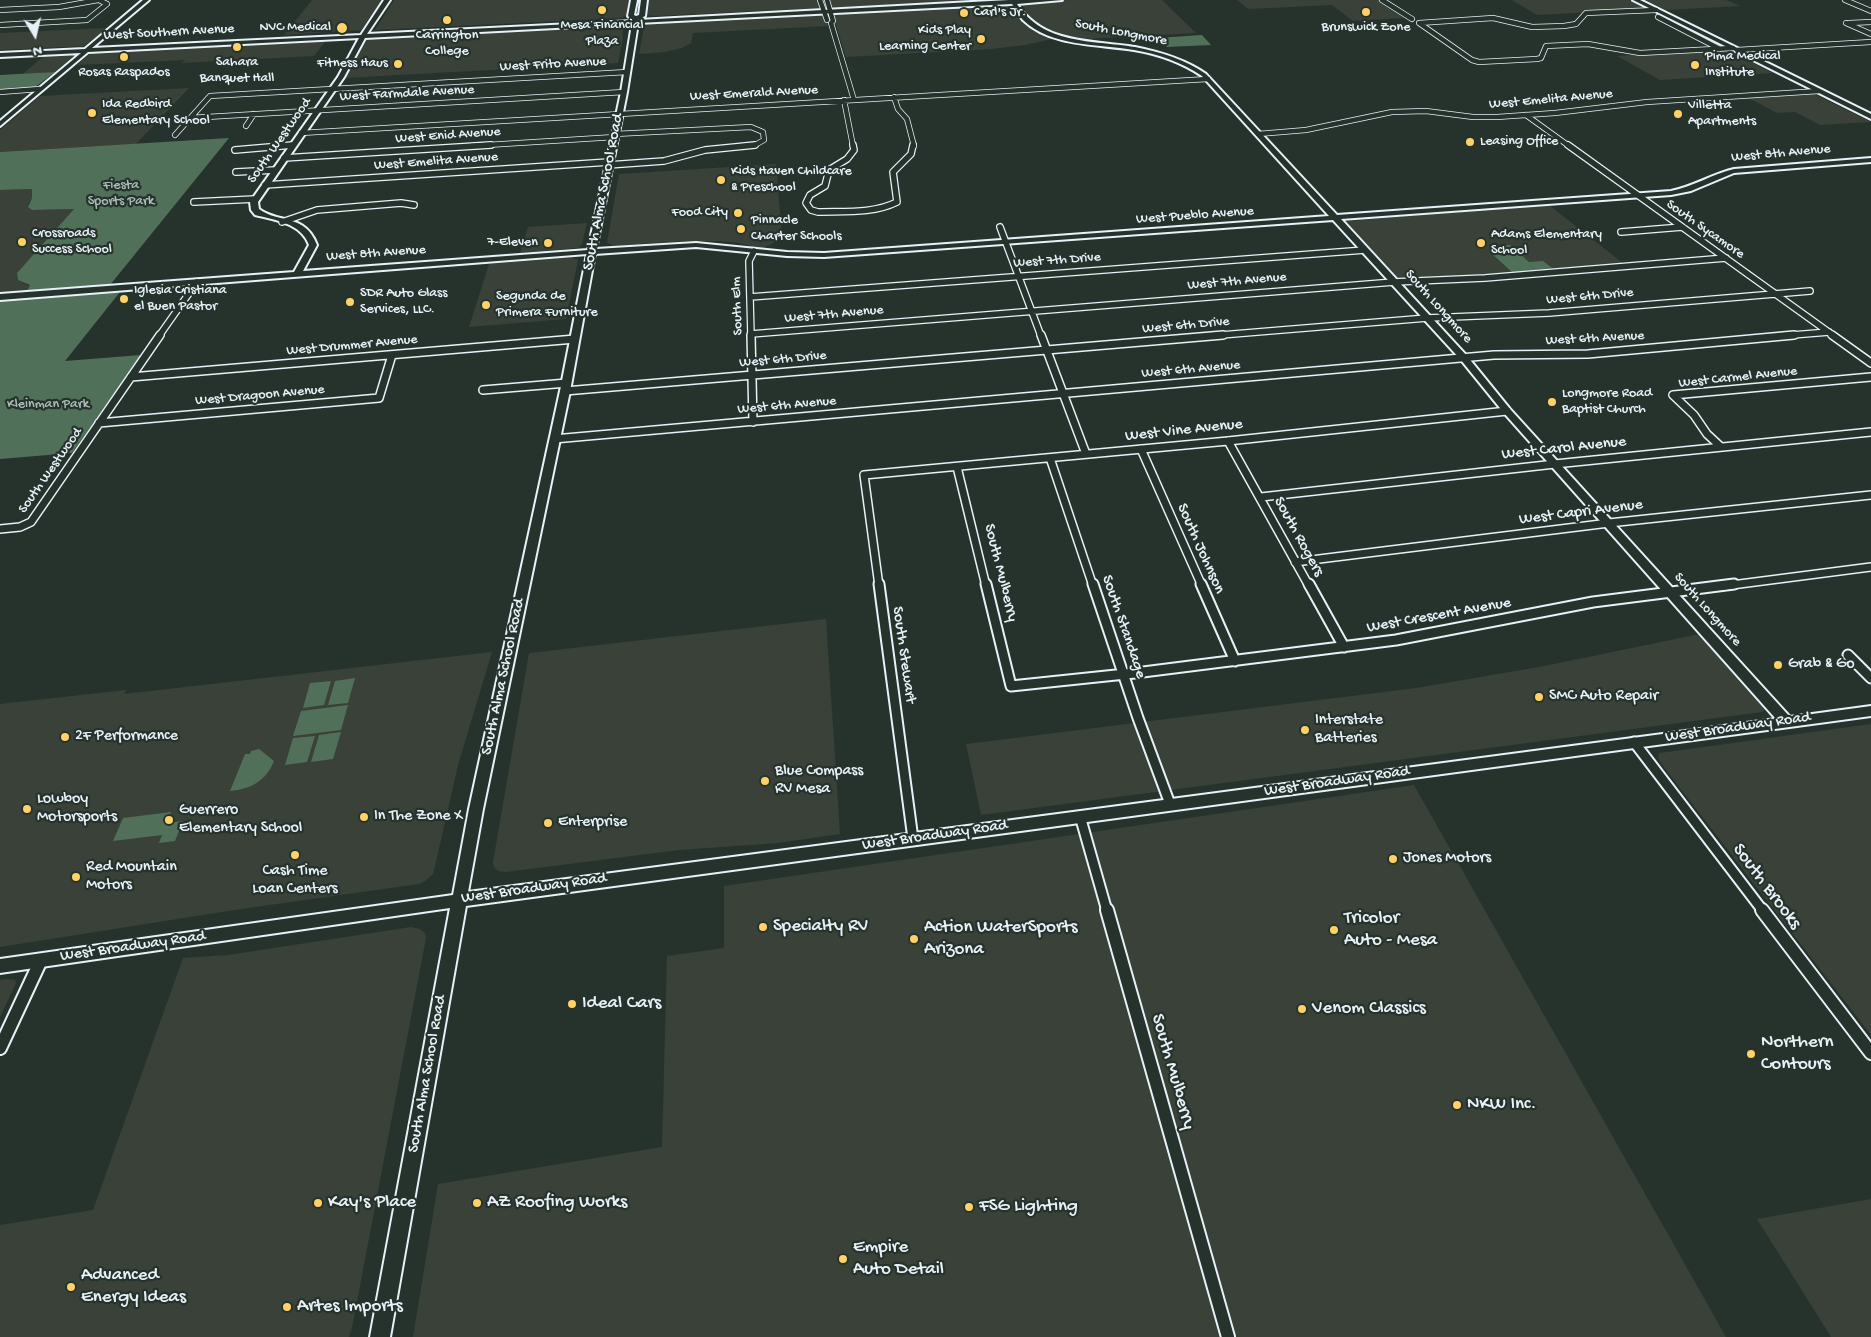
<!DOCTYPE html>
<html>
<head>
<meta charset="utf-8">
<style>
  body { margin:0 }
  #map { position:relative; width:1871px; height:1337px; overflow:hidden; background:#26332d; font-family:"Gochi Hand",sans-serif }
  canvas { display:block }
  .north { position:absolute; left:10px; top:10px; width:50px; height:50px; -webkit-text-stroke:4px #26332d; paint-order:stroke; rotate:171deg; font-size:14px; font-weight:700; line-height:20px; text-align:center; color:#e8f1f8 }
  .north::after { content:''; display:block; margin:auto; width:18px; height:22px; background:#e8f1f8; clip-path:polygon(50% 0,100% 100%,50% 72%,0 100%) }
</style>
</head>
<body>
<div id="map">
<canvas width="1871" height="1337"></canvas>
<div class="north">N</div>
</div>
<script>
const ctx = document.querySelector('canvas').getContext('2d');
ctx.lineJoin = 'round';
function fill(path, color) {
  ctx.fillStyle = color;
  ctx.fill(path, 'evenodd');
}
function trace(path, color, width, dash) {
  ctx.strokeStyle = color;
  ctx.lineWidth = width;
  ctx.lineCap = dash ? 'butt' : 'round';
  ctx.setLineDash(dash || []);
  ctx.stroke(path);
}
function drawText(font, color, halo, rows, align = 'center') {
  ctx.font = font + ' "Gochi Hand",sans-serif';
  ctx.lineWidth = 4.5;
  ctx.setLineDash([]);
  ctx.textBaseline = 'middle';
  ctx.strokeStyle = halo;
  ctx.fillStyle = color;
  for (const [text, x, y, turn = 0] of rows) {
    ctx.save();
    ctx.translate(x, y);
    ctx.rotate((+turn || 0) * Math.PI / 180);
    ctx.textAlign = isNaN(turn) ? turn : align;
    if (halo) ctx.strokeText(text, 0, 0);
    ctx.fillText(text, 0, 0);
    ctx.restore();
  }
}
fill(new Path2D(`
  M312,0H382L361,30L284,35Z
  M394,0H629L626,16L621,18L375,30Z
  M649,0H1003L652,16L647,15Z
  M1070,0H1162L1196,33L1082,39L1057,33L1038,24L1030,18L1021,4L1027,2Z
  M1237,0H1379L1404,18L1353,21L1332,5L1248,9Z
  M1512,0H1629L1647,9L1537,15Z
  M1645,0H1726L1740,6L1666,10Z
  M1007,4L1010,5L1023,23L1035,30L1056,38L1025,45L992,49L846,57L832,12Z
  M824,13L828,26L693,33L691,43L682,48L665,52L639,54L645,22Z
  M626,24L622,34L623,38L618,63L344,78L354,55L367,37Z
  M108,28L84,46L0,50V33Z
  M327,39L314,56L182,63L185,60L77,65L92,52L97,51Z
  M1728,50L1773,73L1660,80L1617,56Z
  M47,53H77L55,72L23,74Z
  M189,88L136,144L0,152V130L40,96Z
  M1814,94L1871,122L1820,125L1795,112L1777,113L1747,97Z
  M776,164L782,238L762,249L739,243L719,241H686L614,246L607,243L619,174Z
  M32,189V198L28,204L32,210L74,209L17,273L18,280L30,286L27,291L0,293V190Z
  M1549,205L1624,264L1484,276L1399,279L1345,221Z
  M587,223L582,244L578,248L520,253L528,227Z
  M571,257L578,260L566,319L469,327L489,264Z
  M826,619L840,834L778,843L679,850L506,872L498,871L494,867L493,862L529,653Z
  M1700,634L1761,701L1766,709L1762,712L981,815L966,744L1416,688L1539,667Z
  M492,652L458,765L435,866L433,874L425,881L419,884L241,909L0,947V704L126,690L124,694Z
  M1871,724V1035L1666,770L1659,760L1658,755L1660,753Z
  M1414,785L1726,1337H413L438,1184L662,1147L667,956L724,948V886Z
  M411,927L420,929L425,933L426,938L352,1328L349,1337H0V1225L93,1210L183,958L228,955Z
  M7,979L15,980L16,983L0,1017V980Z
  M1871,1199V1337H1831L1757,1219Z`), '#3a4138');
fill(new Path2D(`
  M1202,35L1211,45L1167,47L1158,38Z
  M55,72L34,88L0,90V75Z
  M229,138L110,285L27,291L30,285L18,280L17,273L74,209L32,210L28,207L32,198V189L0,190V152Z
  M1510,245L1529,262L1543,261L1552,268L1512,272L1491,253L1496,252L1489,246Z
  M120,292L65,361L141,355L72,453L0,459V301Z
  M355,678L348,703L328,705L335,681Z
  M331,681L324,705L303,708L310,683Z
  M348,705L341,730L293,736L301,711Z
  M341,732L333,759L311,762L319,735Z
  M315,736L307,762L285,765L293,738Z
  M259,749L274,761C266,781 251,789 230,791L245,754H250L251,751Z
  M171,812L167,823L183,821L175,841L159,843L162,835L113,841L123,818Z`), '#517059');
const streetFar4 = new Path2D(`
  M820,0L827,20
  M827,0L833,21L831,23L854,100
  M1382,0L1412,19
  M1845,0L1871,11
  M0,10L59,7L98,0
  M1656,10L1586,13L1576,24L1564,26L1532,27L1493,18L1419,23L1472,60L1479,62L1537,59L1541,58L1546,46L1588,44L1640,53L1733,48
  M1658,17L1720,49
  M1846,23L1871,34
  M1849,23L1871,22
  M0,25L87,20L107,4L99,0
  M1737,50L1871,42
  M0,92L40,89
  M894,97L898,109L907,119L914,146
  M844,100L853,146
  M1526,115L1569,146
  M190,118L624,92
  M246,126L254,114
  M301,133L1208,79
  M615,134L751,127L763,132L764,140L755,145L744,146
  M1258,134L1306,130L1392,112L1426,111L1473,117H1497L1555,113L1647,102L1819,91
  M175,135L210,96L627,72
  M280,146L293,145
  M471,146L615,137`);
const streetFar3 = new Path2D(`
  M853,145L854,150L847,159L829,170L825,186L810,195L806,203L811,210L818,212C844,211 873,214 897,202L893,172L911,154L913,145
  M1568,145L1834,336
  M235,150L293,145
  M284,158L491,145
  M608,165L664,161L705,150L755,145
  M236,172L276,170
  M265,185L609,162
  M194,202L255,199
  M282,222L317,210L401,203L414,205
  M1000,227L1041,336
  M1621,232L1682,227
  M750,297L1365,250
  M751,334L1394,282L1485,278L1726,258
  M159,336L197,282
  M751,336L749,261L754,251
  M1209,336L1427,318L1549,313L1810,291
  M1780,336L1829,332`);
const streetFar2 = new Path2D(`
  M751,335L753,422
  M1041,335L1086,454
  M1832,335L1871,363
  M131,377L575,339
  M483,390L567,383
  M565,391L1223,335
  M99,423L379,398L392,355
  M554,439L1494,355L1588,354L1794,335
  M1228,441L1309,586
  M1721,447L1707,434L1694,415L1673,395L1871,377
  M1141,449L1202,586
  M1050,458L1093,586
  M957,467L986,586
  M1261,497L1555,464L1871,432
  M0,529L20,527L31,522L160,335
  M1295,562L1609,523L1871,495
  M879,586L864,475L1228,441L1507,411
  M1724,586L1871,567`);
const streetFar1 = new Path2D(`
  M879,584L913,839
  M986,584L1011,686L1135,673L1396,640L1593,602L1734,584
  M1093,584L1138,718L1170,804
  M1201,584L1235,661
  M1309,584L1344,647
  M1848,655L1871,678
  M1634,742L1763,911
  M1080,816L1107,911`);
const street = new Path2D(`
  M1107,910L1228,1337
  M1762,910L1871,1053
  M0,1048L41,960`);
const secondary = new Path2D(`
  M143,0H149L92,48L361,35L384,0H390L367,34L633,21L628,16L631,0H637L634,15L636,16L639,15L641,0H647L645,16L638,20L1009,0H1062L1017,4C1044,45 1092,40 1135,47C1160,52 1185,59 1206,74L1337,215L1671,191C1693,187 1712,174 1734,169L1871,158V162L1734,173L1691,191L1671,195L1341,219L1467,356L1510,409L1790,717L1871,706V716L466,906L390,1337H370L450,908L0,973V959L453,895L469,809L560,391L587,254L0,300V294L294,272L309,245C301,223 275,220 255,215L251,210L250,202L338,77L359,38L88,52L0,126V121L81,53L0,57V53L85,49ZM1012,4C1016,9 1019,16 1023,20C1051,47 1098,44 1134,50C1158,54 1181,62 1202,76L1329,216L824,253L787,252L696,243L596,249L627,92L638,23ZM632,24L621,92L588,250L303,271L317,245C305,213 279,224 259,209L258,202L344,77L365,38ZM1333,220L1461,360L1504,413L1776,719L468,892L483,809L570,391L595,254L696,247L787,256L824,257Z
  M1633,0H1640L1871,114V119Z`);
trace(streetFar4, '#e8f1f8', 6);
trace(streetFar3, '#e8f1f8', 8);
trace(streetFar2, '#e8f1f8', 10);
trace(streetFar1, '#e8f1f8', 13);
trace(street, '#e8f1f8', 16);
trace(secondary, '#e8f1f8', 4);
trace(streetFar4, '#26332d', 4.5);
trace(streetFar3, '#26332d', 5.5);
trace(streetFar2, '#26332d', 7);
trace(streetFar1, '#26332d', 9);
trace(street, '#26332d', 12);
fill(secondary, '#26332d');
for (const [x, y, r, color] of [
  [602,10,5,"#ffd166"],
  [1366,12,5,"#ffd166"],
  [964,13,5,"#ffd166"],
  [447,20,5,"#ffd166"],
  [342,28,6,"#ffd166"],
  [981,39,5,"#ffd166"],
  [237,47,5,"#ffd166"],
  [124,57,5,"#ffd166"],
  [398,64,5,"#ffd166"],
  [1695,65,5,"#ffd166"],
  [92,113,5,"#ffd166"],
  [1678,114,5,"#ffd166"],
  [1470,142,5,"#ffd166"],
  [721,180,5,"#ffd166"],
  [738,213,5,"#ffd166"],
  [741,229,5,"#ffd166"],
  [22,242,5,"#ffd166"],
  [548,243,5,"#ffd166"],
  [1481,243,5,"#ffd166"],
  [124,299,5,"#ffd166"],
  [350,302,5,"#ffd166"],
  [486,305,5,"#ffd166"],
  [1552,402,5,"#ffd166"],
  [1778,665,5,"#ffd166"],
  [1539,697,5,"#ffd166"],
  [1305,730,5,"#ffd166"],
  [65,737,5,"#ffd166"],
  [765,781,5,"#ffd166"],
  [27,809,5,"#ffd166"],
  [364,817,5,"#ffd166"],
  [169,820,5,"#ffd166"],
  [548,823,5,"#ffd166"],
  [295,855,5,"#ffd166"],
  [1393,859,5,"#ffd166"],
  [76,877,5,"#ffd166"],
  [763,927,5,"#ffd166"],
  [1334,930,5,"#ffd166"],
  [914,939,5,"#ffd166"],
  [572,1004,5,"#ffd166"],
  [1302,1009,5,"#ffd166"],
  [1751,1054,5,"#ffd166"],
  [1457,1105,5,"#ffd166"],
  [318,1203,5,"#ffd166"],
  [477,1203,5,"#ffd166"],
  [969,1207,5,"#ffd166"],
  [843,1259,5,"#ffd166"],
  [71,1287,5,"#ffd166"],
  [287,1307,5,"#ffd166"]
]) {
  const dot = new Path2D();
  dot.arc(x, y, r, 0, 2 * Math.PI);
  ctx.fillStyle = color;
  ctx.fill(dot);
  trace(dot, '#26332d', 2);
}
drawText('14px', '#e8f1f8', '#26332d', [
  ["Carl's Jr.",974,13],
  ["Mesa Financial",602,26,"center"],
  ["Plaza",602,42,"center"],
  ["NVC Medical",331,28,"right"],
  ["Brunswick Zone",1366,28,"center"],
  ["Kids Play",971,31,"right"],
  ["Learning Center",971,47,"right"],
  ["Carrington",447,36,"center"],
  ["College",447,52,"center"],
  ["Pima Medical",1705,57],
  ["Institute",1705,73],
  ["Sahara",237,63,"center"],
  ["Banquet Hall",237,79,"center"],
  ["Fitness Haus",388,64,"right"],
  ["Rosas Raspados",124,73,"center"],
  ["Ida Redbird",102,105],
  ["Elementary School",102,121],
  ["Villetta",1688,106],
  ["Apartments",1688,122],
  ["Leasing Office",1480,142],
  ["Kids Haven Childcare",731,172],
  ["& Preschool",731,188],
  ["Food City",728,213,"right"],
  ["Pinnacle",751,221],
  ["Charter Schools",751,237],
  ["Crossroads",32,234],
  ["Success School",32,250],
  ["Adams Elementary",1491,235],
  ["School",1491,251],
  ["7-Eleven",538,243,"right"],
  ["Iglesia Cristiana",134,291],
  ["el Buen Pastor",134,307],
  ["SDR Auto Glass",360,294],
  ["Services, LLC.",360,310],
  ["Segunda de",496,297],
  ["Primera Furniture",496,313],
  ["Longmore Road",1562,394],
  ["Baptist Church",1562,410]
], 'left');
drawText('14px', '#e8f1f8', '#26332d', [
  ["West Southern Avenue",169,33,-3],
  ["South Longmore",1121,33,11],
  ["West Frito Avenue",553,65,-3],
  ["West Farmdale Avenue",407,94,-3],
  ["West Emerald Avenue",754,94,-3],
  ["West Emelita Avenue",1551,100,-5],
  ["West Enid Avenue",448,136,-4],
  ["South Westwood",280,141,-55],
  ["West 8th Avenue",1781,154,-5],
  ["West Emelita Avenue",436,162,-4],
  ["West Pueblo Avenue",1195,216,-4],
  ["South Sycamore",1705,230,35],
  ["West 8th Avenue",376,254,-4],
  ["West 7th Drive",1057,261,-4],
  ["West 7th Avenue",1237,282,-5],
  ["West 6th Drive",1590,297,-5],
  ["South Elm",738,306,-92],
  ["South Longmore",1438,307,48],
  ["West 7th Avenue",834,315,-5],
  ["West 6th Drive",1186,326,-5],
  ["West 6th Avenue",1595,339,-3],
  ["West Drummer Avenue",352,346,-5],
  ["West 6th Drive",783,360,-5],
  ["West 6th Avenue",1191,370,-5],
  ["West Carmel Avenue",1738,378,-6],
  ["West Dragoon Avenue",260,396,-5],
  ["West 6th Avenue",787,406,-5],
  ["South Westwood",51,471,-55],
  ["South Longmore",1707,610,48]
]);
drawText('14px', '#acbdb8', '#26332d', [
  ["Fiesta",121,186],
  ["Sports Park",121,202],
  ["Kleinman Park",48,405]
]);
drawText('16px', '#e8f1f8', '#26332d', [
  ["South Alma School Road",604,192,-79],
  ["West Vine Avenue",1184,431,-6],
  ["West Carol Avenue",1564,449,-6],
  ["West Capri Avenue",1581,513,-7],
  ["South Rogers",1298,537,61],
  ["South Johnson",1200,549,66],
  ["South Mulberry",1000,573,76],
  ["West Crescent Avenue",1439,616,-10],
  ["South Standage",1123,627,71],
  ["South Stewart",903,655,82],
  ["South Alma School Road",504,677,-78],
  ["West Broadway Road",1738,728,-8],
  ["West Broadway Road",1337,782,-8],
  ["West Broadway Road",935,836,-8],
  ["West Broadway Road",534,889,-8],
  ["West Broadway Road",133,947,-8],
  ["South Alma School Road",428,1074,-80]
]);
drawText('16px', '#e8f1f8', '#26332d', [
  ["Grab & Go",1788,665],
  ["SMC Auto Repair",1549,697],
  ["Interstate",1315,721],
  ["Batteries",1315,739],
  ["2F Performance",75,737],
  ["Blue Compass",775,772],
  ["RV Mesa",775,790],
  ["Lowboy",37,800],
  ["Motorsports",37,818],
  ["Guerrero",179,811],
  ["Elementary School",179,829],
  ["In The Zone X",374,817],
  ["Enterprise",558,823],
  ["Jones Motors",1403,859],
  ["Red Mountain",86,868],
  ["Motors",86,886],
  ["Cash Time",295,872,"center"],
  ["Loan Centers",295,890,"center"]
], 'left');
drawText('19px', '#e8f1f8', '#26332d', [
  ["South Brooks",1766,887,53],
  ["South Mulberry",1172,1072,74]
]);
drawText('19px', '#e8f1f8', '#26332d', [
  ["Tricolor",1344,919],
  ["Auto - Mesa",1344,941],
  ["Specialty RV",773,927],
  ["Action WaterSports",924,928],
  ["Arizona",924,950],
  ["Ideal Cars",582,1004],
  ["Venom Classics",1312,1009],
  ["Northern",1761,1043],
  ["Contours",1761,1065],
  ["NKW Inc.",1467,1105],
  ["Kay's Place",328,1203],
  ["AZ Roofing Works",487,1203],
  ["FSG Lighting",979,1207],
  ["Empire",853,1248],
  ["Auto Detail",853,1270],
  ["Advanced",81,1276],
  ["Energy Ideas",81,1298],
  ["Artes Imports",297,1307]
], 'left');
</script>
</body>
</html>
